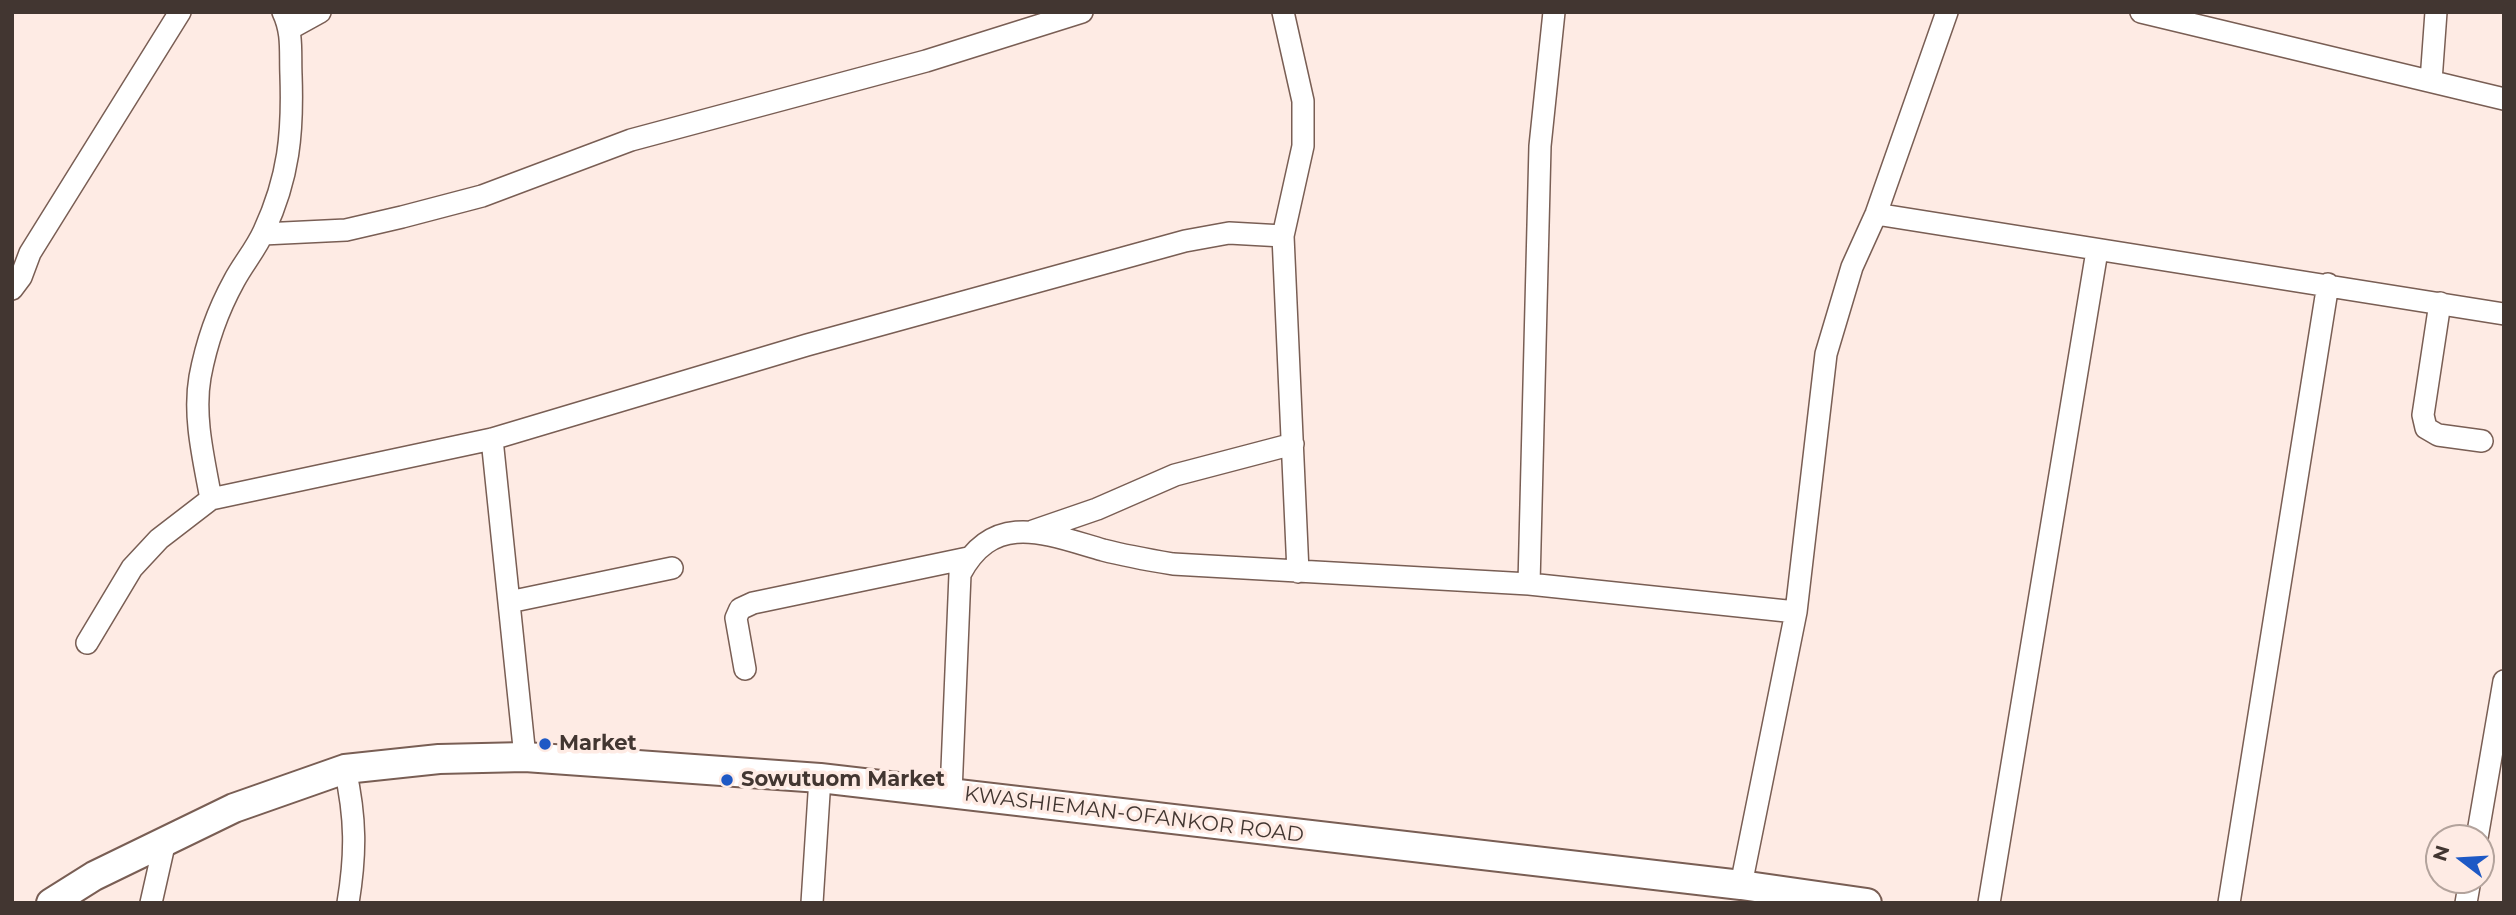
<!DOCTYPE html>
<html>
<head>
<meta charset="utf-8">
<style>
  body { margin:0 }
  #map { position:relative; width:2516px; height:915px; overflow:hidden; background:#feebe4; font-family:Montserrat,sans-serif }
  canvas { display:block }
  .frame { position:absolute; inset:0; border:14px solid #423631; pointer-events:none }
  .north { position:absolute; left:2425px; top:824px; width:70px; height:70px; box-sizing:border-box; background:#feebe4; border:2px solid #b3a39c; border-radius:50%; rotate:287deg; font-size:19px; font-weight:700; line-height:28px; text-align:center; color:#423631 }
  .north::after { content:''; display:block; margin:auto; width:24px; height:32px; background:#1e59c5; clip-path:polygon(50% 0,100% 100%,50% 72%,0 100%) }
</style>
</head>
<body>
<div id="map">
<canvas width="2516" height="915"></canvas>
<div class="frame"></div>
<div class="north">N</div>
</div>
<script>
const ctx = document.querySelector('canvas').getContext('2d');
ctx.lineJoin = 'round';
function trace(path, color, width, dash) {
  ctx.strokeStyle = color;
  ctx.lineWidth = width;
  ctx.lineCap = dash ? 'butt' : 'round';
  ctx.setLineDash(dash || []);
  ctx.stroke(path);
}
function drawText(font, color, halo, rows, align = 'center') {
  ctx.font = font + ' Montserrat,sans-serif';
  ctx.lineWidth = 7;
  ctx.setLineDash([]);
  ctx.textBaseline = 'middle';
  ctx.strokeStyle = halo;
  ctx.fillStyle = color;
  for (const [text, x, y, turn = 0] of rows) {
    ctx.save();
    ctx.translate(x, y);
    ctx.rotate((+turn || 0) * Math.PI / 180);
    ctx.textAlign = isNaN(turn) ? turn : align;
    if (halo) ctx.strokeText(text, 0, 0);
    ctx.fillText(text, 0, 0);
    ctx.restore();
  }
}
const minor = new Path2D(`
  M1283,12L1303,101V146L1283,236L1298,572
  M2141,12L2504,99
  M291,28L320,12
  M2431,81L2436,12
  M1876,214L2504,314
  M263,234L346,230L402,217L482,196L631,140L926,61L1082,12
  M12,289L21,277L30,253L180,12
  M2440,303L2423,415L2426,428L2438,435L2482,441
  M492,439L525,757
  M211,499C204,460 193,417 200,377C206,345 218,310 234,281C243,264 256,249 264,231C289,177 293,133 291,75C290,52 293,33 283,12
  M1033,531L1097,509L1175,475L1293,444
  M1529,584L1540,146L1554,12
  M509,602L672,568
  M87,643L132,568L159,539L211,499L492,439L807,345L1185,241L1229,233L1283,236
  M745,669L736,618L740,609L753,603L968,558
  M345,769C356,818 356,854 348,903
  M951,793L960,574C994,510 1047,534 1103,550C1126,556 1149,560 1173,564L1529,584L1796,612
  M2477,838L2504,681
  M1741,885L1796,612L1826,354L1852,267L1876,214L1947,12
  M151,903L165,841
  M812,903L820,778
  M1989,903L2097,251
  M2229,903L2328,284
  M2466,903L2470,880`);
const major = new Path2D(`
  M51,903L94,876L234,808L345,769L439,759L525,757L820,778L1741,885L1867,903`);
trace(minor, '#795e54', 24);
trace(major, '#795e54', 32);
trace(minor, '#fff', 21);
trace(major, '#fff', 28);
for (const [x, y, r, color] of [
  [545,744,7,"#1e59c5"],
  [727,780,7,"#1e59c5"]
]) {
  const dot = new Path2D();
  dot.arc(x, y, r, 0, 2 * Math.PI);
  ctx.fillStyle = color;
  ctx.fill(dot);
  trace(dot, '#feebe4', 2.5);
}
drawText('bold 21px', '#423631', '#feebe4', [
  ["Market",559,744],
  ["Sowutuom Market",741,780]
], 'left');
drawText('21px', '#423631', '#feebe4', [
  ["KWASHIEMAN-OFANKOR ROAD",1134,815,7]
]);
</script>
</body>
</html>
